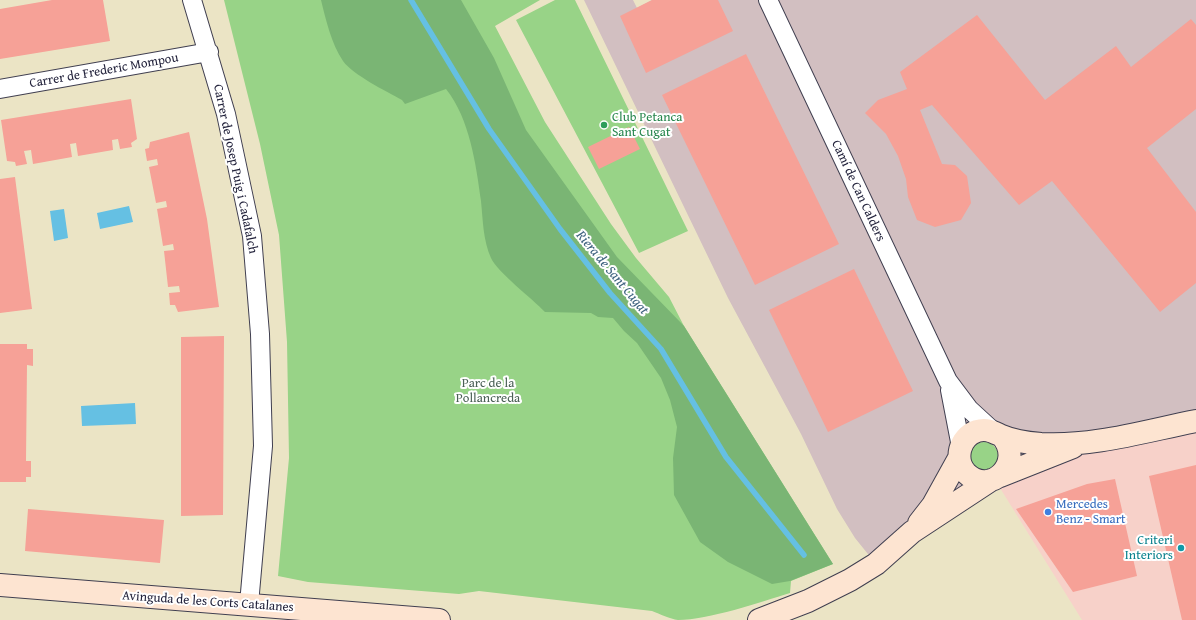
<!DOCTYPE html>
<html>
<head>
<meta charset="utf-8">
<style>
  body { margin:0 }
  canvas { display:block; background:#ebe4c5 }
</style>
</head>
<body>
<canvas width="1196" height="620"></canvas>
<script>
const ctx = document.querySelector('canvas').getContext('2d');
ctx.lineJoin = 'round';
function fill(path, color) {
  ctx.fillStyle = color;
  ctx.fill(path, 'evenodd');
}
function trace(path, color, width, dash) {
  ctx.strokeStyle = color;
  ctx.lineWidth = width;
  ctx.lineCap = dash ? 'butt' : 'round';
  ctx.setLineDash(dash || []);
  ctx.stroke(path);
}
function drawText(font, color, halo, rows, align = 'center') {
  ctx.font = font + ' "Gentium Book Plus",serif';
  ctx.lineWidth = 4;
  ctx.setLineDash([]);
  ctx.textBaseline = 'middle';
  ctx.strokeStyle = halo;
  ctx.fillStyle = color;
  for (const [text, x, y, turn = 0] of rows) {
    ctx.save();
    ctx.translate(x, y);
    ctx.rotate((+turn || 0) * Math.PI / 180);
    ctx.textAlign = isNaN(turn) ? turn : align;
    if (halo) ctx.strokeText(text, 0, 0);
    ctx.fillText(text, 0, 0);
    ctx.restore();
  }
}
fill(new Path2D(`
  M1196,420V620H1082L1000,488V476Z`), '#f7d1c9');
fill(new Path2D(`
  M584,0H633L637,8L652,0H1196V420L1035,464L1015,455L973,428L991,480L876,564L855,538L837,509L801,434L728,298Z`), '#d2bfc1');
fill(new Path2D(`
  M224,0H540L495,26L545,122L611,224L636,258L669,297L684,326L833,564L791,581L790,593C761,602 708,620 678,620C670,619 660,614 652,611L479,591L459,594L308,582L278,576L289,458L287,342L279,235L260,144Z
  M555,0H575L688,231L639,253L516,20Z
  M970 456a14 14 0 1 1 28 0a14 14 0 1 1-28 0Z`), '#98d387');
fill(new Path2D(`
  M321,0H461L494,58L526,130L617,257L684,326L833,564L790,581L772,584L728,562L700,542L674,495L673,458L677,427L670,400L661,378L637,343L624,331L613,318L598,317L591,313L545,312C533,299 497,272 491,258C483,240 483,221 481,201C476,165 470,119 446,89L405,104L402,100C386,91 353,75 343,61C331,43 326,20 321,0Z`), '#7ab574');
fill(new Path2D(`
  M129,206L133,222L100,229L97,213Z
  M64,209L68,238L54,241L50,211Z
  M135,403L136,424L82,426L81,406Z`), '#65c0e3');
trace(new Path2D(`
  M411,0L489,129L560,229L610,293L661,349L726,457L804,555`), '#65c0e3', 5.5);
fill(new Path2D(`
  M52,0H103L110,41L0,59V9Z
  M652,0H718L733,31L646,73L620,16Z
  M977,15L1045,100L1116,46L1131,67L1191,19L1196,25V109L1147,148L1196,212V283L1160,312L1052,181L1019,205L932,105L920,110L942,164L955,165L967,176L971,203L961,220L935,227L917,220L908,197L906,179L898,156L886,134L865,113L878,100L907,89L900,72Z
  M746,54L839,244L755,285L662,95Z
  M131,99L137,139L131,143L132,147L120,149L118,139L112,140L113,150L78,156L76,143L70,144L72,157L33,164L31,150L24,151L27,164L16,166L15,162L7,161L1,120Z
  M629,127L640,149L599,169L588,147Z
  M189,132L207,219L219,307L178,312L175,305H170L169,293L180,292L179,286L168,287L164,251L174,250L173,244L163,246L157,209L167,207L166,201L156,203L149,167L158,165L157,159L147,161L145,149L149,148L150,142Z
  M15,177L32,309L0,313V179Z
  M854,269L913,391L828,432L769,310Z
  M224,336L223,515L181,516V337Z
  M0,344H27V349H33V366L27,365L26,461H31V477H26V482H0Z
  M1196,465V620H1182L1149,476Z
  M1115,479L1137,576L1073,592L1016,509L1087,484Z
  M28,509L164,520L160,563L25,551Z`), '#f6a197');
const minor = new Path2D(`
  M192,0L226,114L252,236L260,334L263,446L249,604
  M768,0L948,381L969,409L993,431
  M0,89L209,52
  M950,390L961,447`);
const secondary = new Path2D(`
  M1002,436C1025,463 990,497 966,473C954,460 959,437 977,431C987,428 993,432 1002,436C1013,441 1029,443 1041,444C1093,447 1145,431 1196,421
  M1000,476L1073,447
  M919,523L933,505L959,458
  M0,585L439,620
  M759,620L808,601L850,580L876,564L912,532L991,480`);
trace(minor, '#403f50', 20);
trace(secondary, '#403f50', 24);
trace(minor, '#fff', 18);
trace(secondary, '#fde4d1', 22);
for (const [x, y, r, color] of [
  [604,125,4,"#2e9e5b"],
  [1048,512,4,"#3f7fe0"],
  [1181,548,4,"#0f9aa8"]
]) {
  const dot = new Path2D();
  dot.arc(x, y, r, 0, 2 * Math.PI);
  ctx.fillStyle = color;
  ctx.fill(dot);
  trace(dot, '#fff', 1.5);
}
drawText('13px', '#22223b', '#fff', [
  ["Carrer de Frederic Mompou",104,71,-10],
  ["Carrer de Josep Puig i Cadafalch",235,169,78],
  ["Camí de Can Calders",858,191,65],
  ["Avinguda de les Corts Catalanes",208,602,4]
]);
drawText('13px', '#27864d', '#fff', [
  ["Club Petanca",612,118],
  ["Sant Cugat",612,133]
], 'left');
drawText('13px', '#4b6056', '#fff', [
  ["Parc de la",488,384],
  ["Pollancreda",488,399]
]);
drawText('13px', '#366cbe', '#fff', [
  ["Mercedes",1056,505],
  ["Benz - Smart",1056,520]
], 'left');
drawText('13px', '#0d838f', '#fff', [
  ["Criteri",1173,541],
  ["Interiors",1173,556]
], 'right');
drawText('italic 14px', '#3d617e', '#fff', [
  ["Riera de Sant Cugat",612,273,50]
]);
</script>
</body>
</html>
